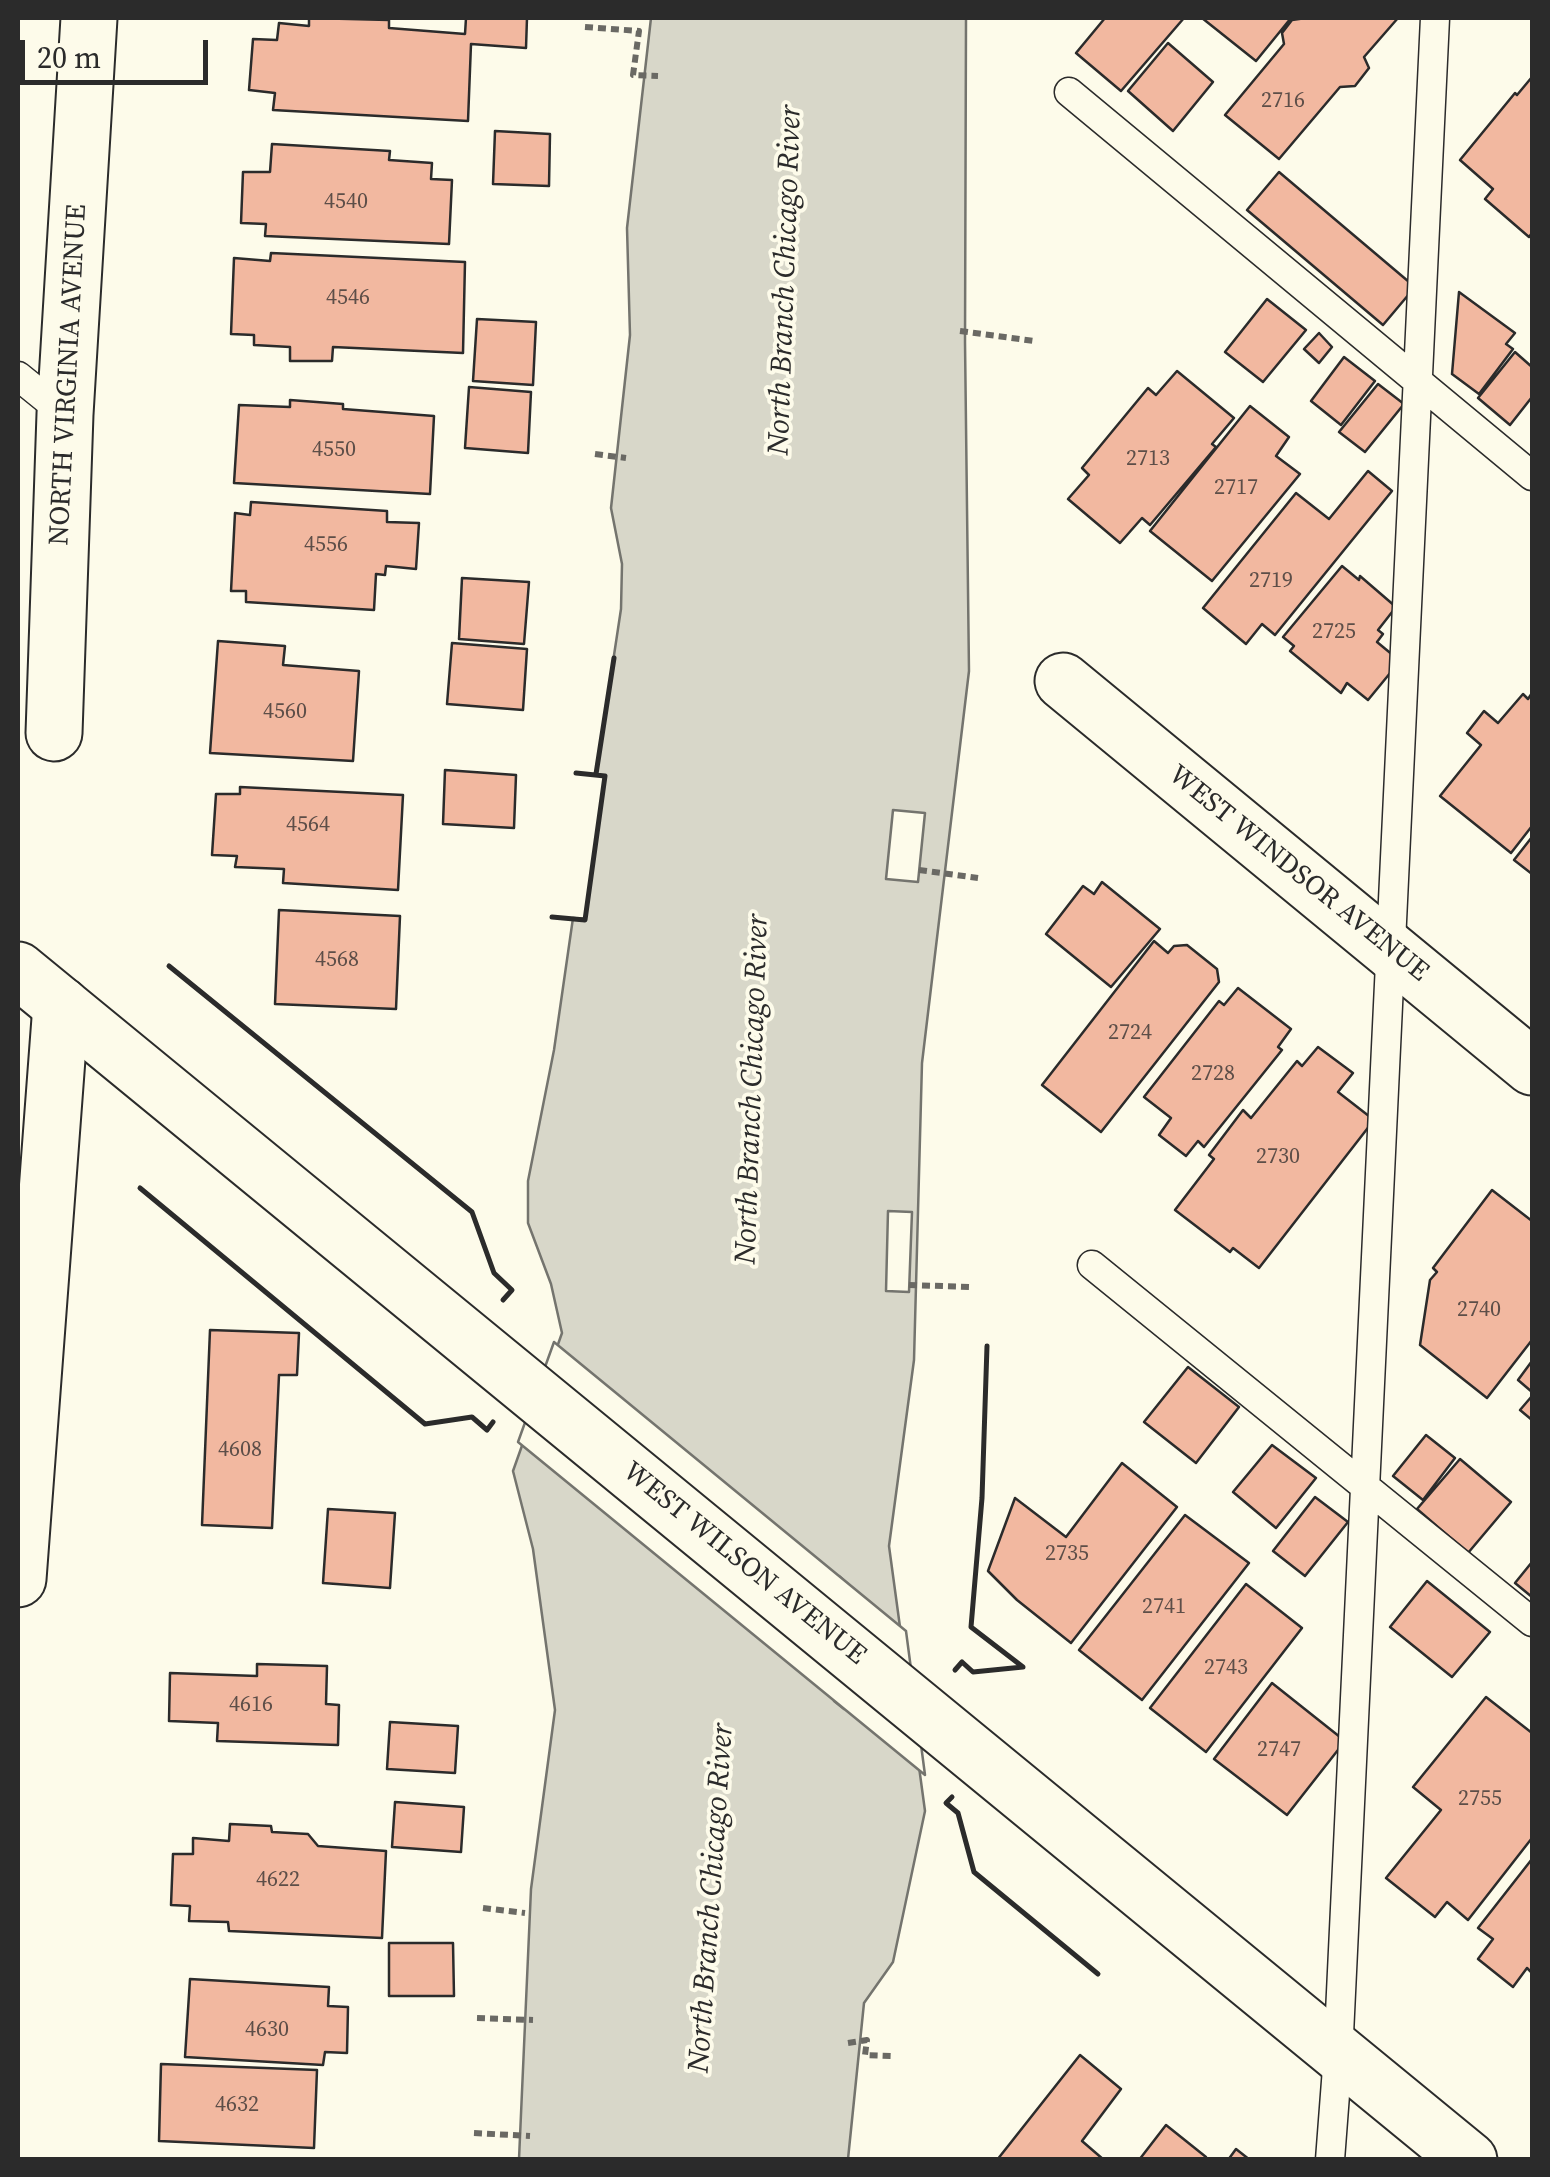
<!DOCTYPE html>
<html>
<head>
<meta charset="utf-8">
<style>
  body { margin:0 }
  #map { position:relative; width:1550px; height:2177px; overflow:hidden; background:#fdfbea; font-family:"Source Serif 4",serif }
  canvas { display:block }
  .frame { position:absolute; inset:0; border:20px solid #2b2b2b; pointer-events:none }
  .scale { position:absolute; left:20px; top:40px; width:188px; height:45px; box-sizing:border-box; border:5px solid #2b2b2b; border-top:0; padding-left:12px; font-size:30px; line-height:35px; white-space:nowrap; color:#2b2b2b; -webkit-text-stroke:8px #fdfbea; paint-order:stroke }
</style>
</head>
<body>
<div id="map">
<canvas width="1550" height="2177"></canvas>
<div class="frame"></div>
<div class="scale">20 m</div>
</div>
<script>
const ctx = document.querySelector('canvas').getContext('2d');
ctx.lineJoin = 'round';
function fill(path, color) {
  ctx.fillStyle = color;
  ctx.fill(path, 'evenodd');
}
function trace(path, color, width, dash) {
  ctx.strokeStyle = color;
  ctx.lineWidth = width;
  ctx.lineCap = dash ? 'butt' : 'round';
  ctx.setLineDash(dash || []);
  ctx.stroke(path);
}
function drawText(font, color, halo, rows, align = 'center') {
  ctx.font = font + ' "Source Serif 4",serif';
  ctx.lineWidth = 8;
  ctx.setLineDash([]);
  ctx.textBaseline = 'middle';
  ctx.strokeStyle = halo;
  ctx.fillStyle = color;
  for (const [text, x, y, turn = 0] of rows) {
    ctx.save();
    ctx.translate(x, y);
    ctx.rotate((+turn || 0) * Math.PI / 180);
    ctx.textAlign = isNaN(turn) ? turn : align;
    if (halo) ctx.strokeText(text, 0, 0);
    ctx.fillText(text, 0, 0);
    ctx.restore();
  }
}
const water = new Path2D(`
  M651,18H966L965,342L969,671L922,1063L914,1360L889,1546L925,1811L893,1962L864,2003L848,2159H519L531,1889L555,1710L533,1549L513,1471L562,1333L551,1284L528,1223V1181L554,1050L573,918L585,919L605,777L596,774L621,609L622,564L611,508L630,335L627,228ZM839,1576L848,1584L844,1709L834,1701Z`);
fill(water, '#d8d7c9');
trace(water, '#74746e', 2.5);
const pier = new Path2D(`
  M893,810L925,813L918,882L886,879Z
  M888,1211L912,1212L909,1292L886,1291Z
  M554,1342L906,1631L925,1775L518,1442Z`);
fill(pier, '#fdfbea');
trace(pier, '#74746e', 2.5);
const building = new Path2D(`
  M309,18L389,20V28L465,34L466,18H527L526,48L471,44L468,121L273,110L275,93L249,90L253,39L277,40L279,23L309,26Z
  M1105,18H1184L1121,91L1076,53Z
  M1202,18H1291L1256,61Z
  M1306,18H1398L1364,57L1369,68L1355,86L1340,87L1279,159L1225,115L1284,44L1282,33L1292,20Z
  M1168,43L1213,82L1173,131L1128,91Z
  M1532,77V233L1529,237L1485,199L1493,189L1460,160L1515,93L1517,95Z
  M495,131L550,134L549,186L493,184Z
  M272,144L390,151L389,160L432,163L431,179L452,180L449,244L265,236L266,224L241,223L243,172H270Z
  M1279,172L1415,287L1383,325L1247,210Z
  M271,253L465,262L463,353L333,347L332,361H290V347L254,345V335L231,334L234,258L270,261Z
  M1459,292L1515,333L1506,344L1513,349L1479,394L1452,374Z
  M1267,299L1306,330L1263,382L1225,352Z
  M477,319L536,322L533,385L473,381Z
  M1319,333L1332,347L1319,363L1304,349Z
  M1515,352L1532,367V397L1510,425L1478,398Z
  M1344,357L1375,381L1341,425L1311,401Z
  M1177,371L1234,418L1212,444L1216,447L1150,525L1142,518L1120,543L1068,499L1089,475L1082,468L1148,388L1156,395Z
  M1378,384L1404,404L1365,452L1339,432Z
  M469,387L531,392L528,453L465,448Z
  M290,400L343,404V409L434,416L430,494L234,483L239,405L290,407Z
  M1250,406L1289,437L1276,456L1300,474L1212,581L1150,531Z
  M1368,471L1392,491L1275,635L1262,624L1246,644L1203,608L1296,493L1329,519Z
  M251,502L387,511V522L419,523L416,569L386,566L385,575L376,574L374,610L246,602V591H231L235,513L250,515Z
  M1342,566L1359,580L1360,576L1396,607L1378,630L1383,634L1377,642L1400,661L1368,700L1347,683L1341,693L1290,651L1294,646L1283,637Z
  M462,578L529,582L524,644L459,639Z
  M218,641L285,646L283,665L359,671L353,761L210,753Z
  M452,643L527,649L523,710L447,704Z
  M1532,693V826L1511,853L1440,796L1481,745L1467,733L1484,711L1498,723L1523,694L1528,699Z
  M445,770L516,775L514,828L443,824Z
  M240,787L403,795L398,890L283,883L284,869L235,867L237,856L212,855L216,794H240Z
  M1532,837V874L1514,860Z
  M1102,882L1160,929L1111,987L1046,934L1083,886L1094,894Z
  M279,910L400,916L396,1009L275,1004Z
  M1154,941L1168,953L1174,946L1187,945L1217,969L1219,982L1101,1132L1042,1085Z
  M1238,988L1291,1029L1278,1047L1282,1050L1204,1147L1198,1141L1186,1156L1159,1135L1171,1118L1144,1097L1219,1001L1224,1005Z
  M1318,1047L1353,1073L1338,1092L1374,1120L1259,1268L1233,1248L1230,1252L1175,1210L1214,1159L1209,1155L1243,1110L1251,1118L1297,1061L1302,1066Z
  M1492,1190L1532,1221V1340L1487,1398L1420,1345L1430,1280L1437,1272L1433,1268Z
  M210,1330L299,1333L297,1375H279L272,1528L202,1525Z
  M1532,1361V1392L1518,1380Z
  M1188,1367L1239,1407L1196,1463L1144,1422Z
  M1532,1396V1420L1520,1410Z
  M1426,1435L1455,1458L1423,1500L1393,1476Z
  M1272,1445L1316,1478L1276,1528L1233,1492Z
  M1460,1459L1511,1502L1468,1553L1417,1509Z
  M1122,1463L1177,1507L1071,1643L1017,1600L988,1571L1015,1498L1066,1537Z
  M1315,1497L1348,1522L1305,1576L1273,1551Z
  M328,1509L395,1513L390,1588L323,1583Z
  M1185,1515L1249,1563L1142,1700L1079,1650Z
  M1532,1562V1597L1515,1583Z
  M1427,1581L1490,1632L1452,1677L1390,1627Z
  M1246,1584L1302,1628L1206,1752L1150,1708Z
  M257,1664L327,1666L326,1704L339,1705L338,1745L217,1741L218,1723L169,1721L170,1673L257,1676Z
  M1272,1683L1345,1741L1287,1815L1214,1759Z
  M1486,1697L1532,1733V1838L1468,1920L1447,1902L1435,1917L1386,1878L1441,1810L1413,1787Z
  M390,1722L458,1726L455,1773L387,1769Z
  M395,1802L464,1807L461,1852L392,1847Z
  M230,1824L271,1826L272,1832L308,1834L318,1846L386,1851L382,1938L229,1931L228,1922L189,1921L190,1906L171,1905L173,1854H193V1838L229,1841Z
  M1532,1859V1973L1527,1968L1513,1987L1478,1959L1493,1939L1478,1928Z
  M389,1943H453L454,1996H389Z
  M190,1979L329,1987L328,2006L348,2007L347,2053L325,2052L323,2065L185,2057Z
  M1080,2055L1121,2089L1082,2141L1104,2160H997Z
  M161,2064L317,2070L314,2148L159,2141Z
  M1166,2125L1206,2157L1204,2160H1139Z
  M1236,2149L1250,2160H1228Z`);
fill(building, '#f2b8a0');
trace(building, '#2b2b2b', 2.5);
const service = new Path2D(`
  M1069,92L1532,476
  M18,376L65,414
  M1092,1265L1532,1622
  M1330,2160L1338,2055L1435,18`);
const minor = new Path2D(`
  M1063,681L1532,1067
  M54,733L65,414L89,18
  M18,1579L61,1005`);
const tertiary = new Path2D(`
  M18,970L1469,2160`);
trace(service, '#2b2b2b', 31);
trace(minor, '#2b2b2b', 59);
trace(tertiary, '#2b2b2b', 59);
trace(new Path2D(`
  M585,27L639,31L633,75L658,76
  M960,331L1034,341
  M595,454L626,458
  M919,870L978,878
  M909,1285L970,1287
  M483,1908L525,1913
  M477,2018L533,2020
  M848,2043L867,2040L865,2055L891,2056
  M474,2133L530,2136`), '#6a6964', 6, [8, 5]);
trace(service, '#fdfbea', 28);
trace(minor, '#fdfbea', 55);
trace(tertiary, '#fdfbea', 55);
trace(new Path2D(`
  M596,774L614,658
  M552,917L585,920L605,776L576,773
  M169,966L472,1212L494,1273L512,1290L503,1300
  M140,1188L425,1424L472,1417L487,1430L493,1422
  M955,1670L962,1662L973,1672L1023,1667L971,1627L982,1498L987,1346
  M952,1797L946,1803L958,1813L974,1872L1098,1974`), '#2b2b2b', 5);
drawText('22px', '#5d4e48', null, [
  ["2716",1283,101],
  ["4540",346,202],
  ["4546",348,298],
  ["4550",334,450],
  ["2713",1148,459],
  ["2717",1236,488],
  ["4556",326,545],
  ["2719",1271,581],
  ["2725",1334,632],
  ["4560",285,712],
  ["4564",308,825],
  ["4568",337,960],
  ["2724",1130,1033],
  ["2728",1213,1074],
  ["2730",1278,1157],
  ["2740",1479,1310],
  ["4608",240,1450],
  ["2735",1067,1554],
  ["2741",1164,1607],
  ["2743",1226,1668],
  ["4616",251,1705],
  ["2747",1279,1750],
  ["2755",1480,1799],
  ["4622",278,1880],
  ["4630",267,2030],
  ["4632",237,2105]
]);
drawText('28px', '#2b2b2b', '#fdfbea', [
  ["NORTH VIRGINIA AVENUE",69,375,-87],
  ["WEST WINDSOR AVENUE",1298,874,39],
  ["WEST WILSON AVENUE",744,1564,39]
]);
drawText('italic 30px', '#2b2b2b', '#fdfbea', [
  ["North Branch Chicago River",786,280,-88],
  ["North Branch Chicago River",753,1089,-88],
  ["North Branch Chicago River",712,1898,-86]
]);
</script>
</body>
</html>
